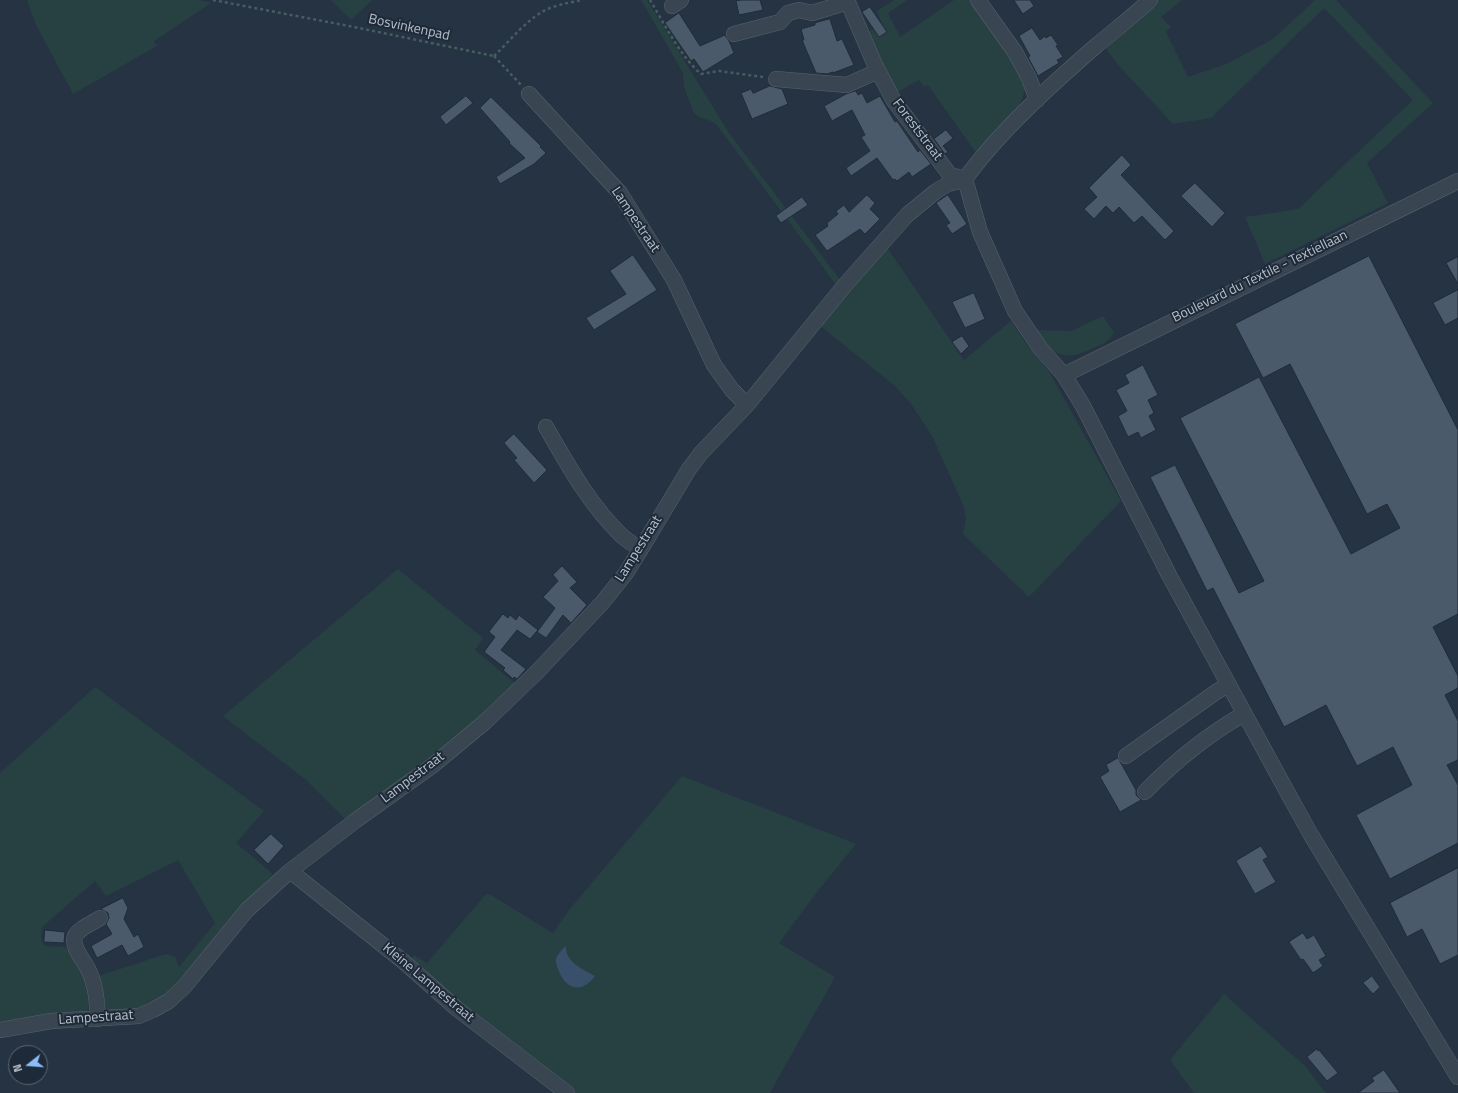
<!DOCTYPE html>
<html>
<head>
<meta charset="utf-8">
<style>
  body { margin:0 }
  #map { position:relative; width:1458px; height:1093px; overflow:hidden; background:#253342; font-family:"Titillium Web",sans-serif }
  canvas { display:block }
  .north { position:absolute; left:8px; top:1045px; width:40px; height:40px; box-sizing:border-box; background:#1e2a37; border:1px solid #5b6673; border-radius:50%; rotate:253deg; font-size:11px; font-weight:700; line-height:16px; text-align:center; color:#b6c0cc }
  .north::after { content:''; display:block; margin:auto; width:14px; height:18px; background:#8abefc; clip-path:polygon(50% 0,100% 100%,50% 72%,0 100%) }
</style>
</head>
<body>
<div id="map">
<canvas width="1458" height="1093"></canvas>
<div class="north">N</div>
</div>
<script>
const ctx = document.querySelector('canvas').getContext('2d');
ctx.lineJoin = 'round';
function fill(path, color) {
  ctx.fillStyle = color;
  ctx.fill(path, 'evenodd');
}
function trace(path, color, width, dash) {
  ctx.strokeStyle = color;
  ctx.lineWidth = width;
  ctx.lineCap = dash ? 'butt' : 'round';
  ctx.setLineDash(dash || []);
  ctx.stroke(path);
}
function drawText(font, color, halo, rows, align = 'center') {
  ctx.font = font + ' "Titillium Web",sans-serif';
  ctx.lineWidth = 4;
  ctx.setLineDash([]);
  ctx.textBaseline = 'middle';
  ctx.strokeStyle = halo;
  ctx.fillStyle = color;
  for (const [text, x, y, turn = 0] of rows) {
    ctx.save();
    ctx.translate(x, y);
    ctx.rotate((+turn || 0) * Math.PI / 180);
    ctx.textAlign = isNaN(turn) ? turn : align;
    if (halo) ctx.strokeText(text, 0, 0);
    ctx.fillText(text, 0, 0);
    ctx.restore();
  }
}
fill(new Path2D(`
  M27,0H200L211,3L154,41L157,46L73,94L36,25Z
  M331,0H372L351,20Z
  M641,0H647L729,133L841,281L837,286L716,124L711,121L699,117L694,113L690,103L684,87L683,73Z
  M894,0H907L888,13L900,37L954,0H972L1017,69L1023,83L1025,90L1020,105L976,153L928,85L924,87L919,80L894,94L865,34L882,24L877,11Z
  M1155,0H1182L1161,17L1171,27L1166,32L1188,77L1226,64L1273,39L1315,0H1336L1433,103L1367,163L1388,203L1265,264L1245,217L1298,209L1413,100L1324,8L1211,118L1173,124L1117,64L1106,48Z
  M886,246L964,360L1011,321L1027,345L1050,373L1121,501L1029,597L963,534L966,518L963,505L932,436L911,404L895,386L819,325Z
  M1103,316L1114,333C1106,344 1102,344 1089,350C1063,362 1051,354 1037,330L1071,331Z
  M398,569L483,638L475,650L517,685L466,733L346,820L306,780L223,716Z
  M95,687L264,811L236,843L273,874L245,904L188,971L163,997L144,1009L109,1014L105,1010L98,976L166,954L175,957L179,967L215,923L178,860L106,896L95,881L42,927L41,937L44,946L66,947C82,965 92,989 88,1014L0,1024V773Z
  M682,776L856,844L818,891L779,943L835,977L770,1093H574L409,962L414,955L427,963L486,894L491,895L553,933L569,910ZM566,947C565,962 584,970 595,976L563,980L556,962Z
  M1224,994L1305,1066L1326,1093H1194L1170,1060Z`), '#274143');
fill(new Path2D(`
  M566,946C565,962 583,969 595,976C584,991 569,992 560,974C559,970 556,966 556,962C555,956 562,950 566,946Z`), '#38506a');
const building = new Path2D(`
  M742,0H760L763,10L739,15L736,1Z
  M1014,0H1030L1034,6L1023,14Z
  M870,7L887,32L879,37L862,12Z
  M679,13L700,46L725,35L729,41L734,53L703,72L694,59L691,61L665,23Z
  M830,19L837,41L842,39L854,65L833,73V72L827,74L816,73L802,40H804L801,29L815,25V23Z
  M1032,28L1040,40L1045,36L1046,38L1051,35L1058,45L1056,46L1063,57L1057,60L1059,63L1038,76L1028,57L1030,56L1019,36Z
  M770,86L782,89L788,104L752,119L741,93L751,89L753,93Z
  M856,91L858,95L862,93L867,103L880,96L895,122L897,121L918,152L920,150L931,164L912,177L909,172L897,181L895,179L893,180L877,158L851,176L846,168L870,151L861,137L865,135L852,110L832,121L824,106L846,94Z
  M466,96L473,103L446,125L440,117Z
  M491,97L541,146L540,147L546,153L534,164L500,184L496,177L525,158L509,143L510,142L480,108Z
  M946,130L953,138L943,146L948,152L945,154L934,139Z
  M1122,155L1131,165L1121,175L1174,231L1165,240L1142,216L1134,223L1119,207L1113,213L1106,206L1094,219L1084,209L1097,197L1089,188Z
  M1195,183L1225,213L1212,227L1181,196Z
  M867,195L875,203L870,209L880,219L865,234L860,229L827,251L815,235L828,226L827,223L838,214L836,211L844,205L849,212Z
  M948,195L967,224L952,234L946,225L950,223L936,203Z
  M802,197L808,205L781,223L776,216Z
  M633,255L657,290L594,330L586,318L626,294L610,271Z
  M1369,256L1458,430V614L1433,627L1458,676V688L1445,695L1458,721V760L1447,765L1458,785V843L1390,879L1356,815L1412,785L1393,747L1357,766L1326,705L1284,727L1213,588L1207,591L1150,477L1175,465L1239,593L1264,581L1180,418L1259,377L1351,554L1400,528L1387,504L1367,514L1290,364L1263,378L1235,324Z
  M1458,257V284L1446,263Z
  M1458,290V318L1445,325L1433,303Z
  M974,293L985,319L965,328L952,302Z
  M962,336L969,346L961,354L952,342Z
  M1143,365L1158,395L1148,400L1154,413L1149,416L1156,430L1141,438L1138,432L1128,437L1118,416L1127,411L1116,390L1129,383L1125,375Z
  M514,434L547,470L534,483L514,460L517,458L504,443Z
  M562,566L577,582L570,588L587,605L571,623L563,615L546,638L537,632L555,608L543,597L558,581L553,575Z
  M503,614L508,618L510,615L516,620L519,615L538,630L530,639L517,630L501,650L526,669L517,679L514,677L513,679L503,670L505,668L484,652L495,637L489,632Z
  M1118,758L1136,790V795L1141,800L1120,812L1100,777L1109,771L1106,765Z
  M271,834L284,846L268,864L254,850Z
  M1261,846L1268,857L1263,860L1276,882L1255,894L1236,861Z
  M1458,868V955L1440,964L1422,929L1407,937L1390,903Z
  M123,898L128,908L124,919L134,937L138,934L144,947L128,956L122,945L97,958L91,946L112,934L106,924L109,918L108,913L101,909Z
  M45,930L65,932L64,943L44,942Z
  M1303,933L1307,939L1314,935L1326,956L1319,960L1323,966L1313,973L1303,959L1301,960L1289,942Z
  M1372,976L1380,987L1373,994L1363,983Z
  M1317,1049L1318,1051L1319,1050L1338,1073L1327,1081L1307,1057Z
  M1384,1070L1400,1093H1358L1374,1081L1372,1078Z`);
fill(building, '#4b5a6b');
trace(building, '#202c39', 1);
const minor = new Path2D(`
  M847,0L875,65L894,101L950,175L965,179
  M978,0L1015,52L1029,78L1037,100
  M1150,0C1133,16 1115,30 1097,45C1051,85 1000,131 965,179L980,232L1015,311L1040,348L1064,375L1083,406L1169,575L1285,788L1311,835L1458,1077
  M672,6L681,0
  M734,34L780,22L788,13L799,10L812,13L848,2
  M776,79L847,85L878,71
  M529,94L620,193L674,280L714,365L732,390L747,405
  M1064,375L1458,181
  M546,427C568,465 589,504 621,535C627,541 635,545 641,549
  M1126,756L1216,692L1228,685
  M1145,792C1173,763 1209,734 1244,714
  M290,871L404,962L456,1008L567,1093
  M98,1019C97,1002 96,983 87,967C83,959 71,947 75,936C79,928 93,923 100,918
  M0,1030L51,1021L139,1016L153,1010L169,1001L184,987L247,910L290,871L355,821L432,766L485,722L537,672L602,603L626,573L641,549L689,469L701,453L747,405L845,285L907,215L935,192L948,184L965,179`);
trace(minor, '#57636f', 16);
trace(new Path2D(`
  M213,0L354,27L494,56
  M650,0C664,23 680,56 701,74L719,71L763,77
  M494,56C511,40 528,17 550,8C561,4 572,2 583,0
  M494,56L521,85`), '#455e5f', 2.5, [3, 3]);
trace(minor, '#394551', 15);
drawText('14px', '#b6c0cc', '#1e2a37', [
  ["Bosvinkenpad",409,28,12],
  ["Foreststraat",917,130,53],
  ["Lampestraat",635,220,56],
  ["Boulevard du Textile - Textiellaan",1260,277,-26],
  ["Lampestraat",639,549,-58],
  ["Lampestraat",413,778,-37],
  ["Kleine Lampestraat",428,983,40],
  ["Lampestraat",96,1018,-4]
]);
</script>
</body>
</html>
